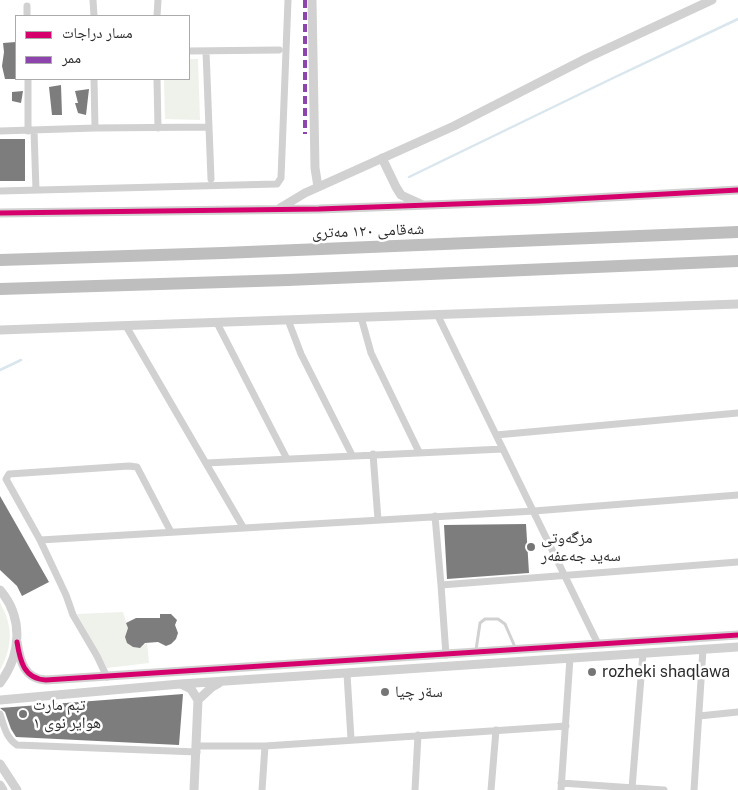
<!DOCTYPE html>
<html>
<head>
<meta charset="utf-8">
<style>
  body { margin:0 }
  #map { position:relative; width:738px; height:790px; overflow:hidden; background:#fff; font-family:"Public Sans","Noto Naskh Arabic",sans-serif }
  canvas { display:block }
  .legend { position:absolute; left:15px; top:15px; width:175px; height:65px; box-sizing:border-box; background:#fff; border:1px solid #ababab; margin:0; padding:6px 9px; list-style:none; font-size:15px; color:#2c2c2c }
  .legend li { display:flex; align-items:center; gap:10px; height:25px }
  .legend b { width:25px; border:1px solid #ababab }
</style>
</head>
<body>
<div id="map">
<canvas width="738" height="790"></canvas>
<ul class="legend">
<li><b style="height:6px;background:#d6006c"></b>مسار دراجات</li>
<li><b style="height:6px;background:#8e44ad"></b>ممر</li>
</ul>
</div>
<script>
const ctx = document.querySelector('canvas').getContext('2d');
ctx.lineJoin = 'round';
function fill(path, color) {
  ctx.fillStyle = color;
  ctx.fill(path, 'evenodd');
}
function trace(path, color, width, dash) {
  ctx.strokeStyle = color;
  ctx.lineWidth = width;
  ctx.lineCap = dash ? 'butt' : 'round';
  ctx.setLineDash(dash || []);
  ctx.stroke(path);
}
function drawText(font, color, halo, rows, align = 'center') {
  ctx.font = font + ' "Public Sans","Noto Naskh Arabic",sans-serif';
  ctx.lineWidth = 5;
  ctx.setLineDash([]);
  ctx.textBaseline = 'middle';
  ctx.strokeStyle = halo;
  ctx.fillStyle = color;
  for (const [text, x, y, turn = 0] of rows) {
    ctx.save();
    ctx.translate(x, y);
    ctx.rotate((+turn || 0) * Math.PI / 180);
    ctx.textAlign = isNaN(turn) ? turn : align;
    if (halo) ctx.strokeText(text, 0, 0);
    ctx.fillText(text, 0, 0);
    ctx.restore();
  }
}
fill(new Path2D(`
  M189,59H198L200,120L165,119L164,79H189Z
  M0,603C13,625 13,647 0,670Z
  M123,612L128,628L125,637C128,645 131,647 140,648L147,643L149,663L107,668L77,614Z`), '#eff2eb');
trace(new Path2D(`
  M409,177L611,79L738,19
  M0,370L21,360`), '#d9e6ee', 2.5);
fill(new Path2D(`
  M16,42V79H5L2,66L4,52L3,43Z
  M61,85L62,115H52L49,87Z
  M89,89L86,115L78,113L75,103H78L75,91Z
  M23,91L21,103L12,101V92Z
  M0,139H25V181H0Z
  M0,496L49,582L22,596L17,586L0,570Z
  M526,524L529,573L447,579L444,525Z
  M160,614H171L177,620L175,625L178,633L176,639L171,644L166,646L158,642L145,643L140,648L133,647L127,643L125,637L128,628L126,623L136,618H160Z
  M183,694L179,745L16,737L11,729L5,712L0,708Z`), '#7d7d7d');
trace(new Path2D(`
  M476,650L480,623L485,619H498L505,624L515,647`), '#d1d1d1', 3);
trace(new Path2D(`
  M93,0L94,16
  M27,6V16
  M157,16L158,0
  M189,51L279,50
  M206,51L211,179
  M28,79V131
  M94,79L95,128
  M157,79L158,128
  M34,130L36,190
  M0,131L95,128L208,127
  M0,191L277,184L281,178L288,0
  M438,316L598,644
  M361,317L371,353L419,452
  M288,320L301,354L352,455
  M217,323L287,459
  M126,326L243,527
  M496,435L738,413
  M373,454L378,520
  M206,463L503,449
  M435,516L441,585L446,655
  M40,540L534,511L738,495
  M441,585L738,562
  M347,674L351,739
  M107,677L97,656L73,615L66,595L40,540L6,479L9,474L129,466L137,467L171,532
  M0,714C4,726 6,738 17,745L197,752
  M699,716L738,712
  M197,746H265L566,726
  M561,783L664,790
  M632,788L643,653
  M262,790L265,746
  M415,790L418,735
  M491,790L496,730
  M561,790L570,658
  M694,790L703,649`), '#d1d1d1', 7);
trace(new Path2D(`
  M312,0L315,168L318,187
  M382,158L396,187L401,195L423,205
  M280,208L305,193L454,126L587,58L712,0
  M0,213L319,209L538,201L738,190
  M0,330L738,304
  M0,590C24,618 21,655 0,683
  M17,642C20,661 24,679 46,680L738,635
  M183,685L191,689L198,700L194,790
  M0,700L180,684L738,647
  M198,700L212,687L219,683
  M0,764L17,790
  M0,785L3,790`), '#d1d1d1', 9);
trace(new Path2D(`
  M0,260L223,253L738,232
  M0,289L288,280L738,261`), '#bebebe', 12);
trace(new Path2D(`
  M305,0V134`), '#8e44ad', 4, [8, 4]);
trace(new Path2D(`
  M0,213L319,209L538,201L738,190
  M17,642C20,661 24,679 46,680L738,635`), '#d6006c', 5);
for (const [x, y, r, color] of [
  [531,547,5,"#767676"],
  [592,672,5,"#767676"],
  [385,692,5,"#767676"],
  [23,714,5,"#767676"]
]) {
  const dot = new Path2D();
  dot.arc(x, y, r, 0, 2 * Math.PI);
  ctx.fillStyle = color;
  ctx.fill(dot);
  trace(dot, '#fff', 2);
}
drawText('16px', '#2c2c2c', '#fff', [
  ["شەقامی ١٢٠ مەتری",368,231,-2]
]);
drawText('16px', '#2c2c2c', '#fff', [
  ["مزگەوتی",541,538],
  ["سەید جەعفەر",541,556],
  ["rozheki shaqlawa",602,672],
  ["سةر چيا",395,692],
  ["تبم مارت",33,705],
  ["هواير نوى ١",33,723]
], 'left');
</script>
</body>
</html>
